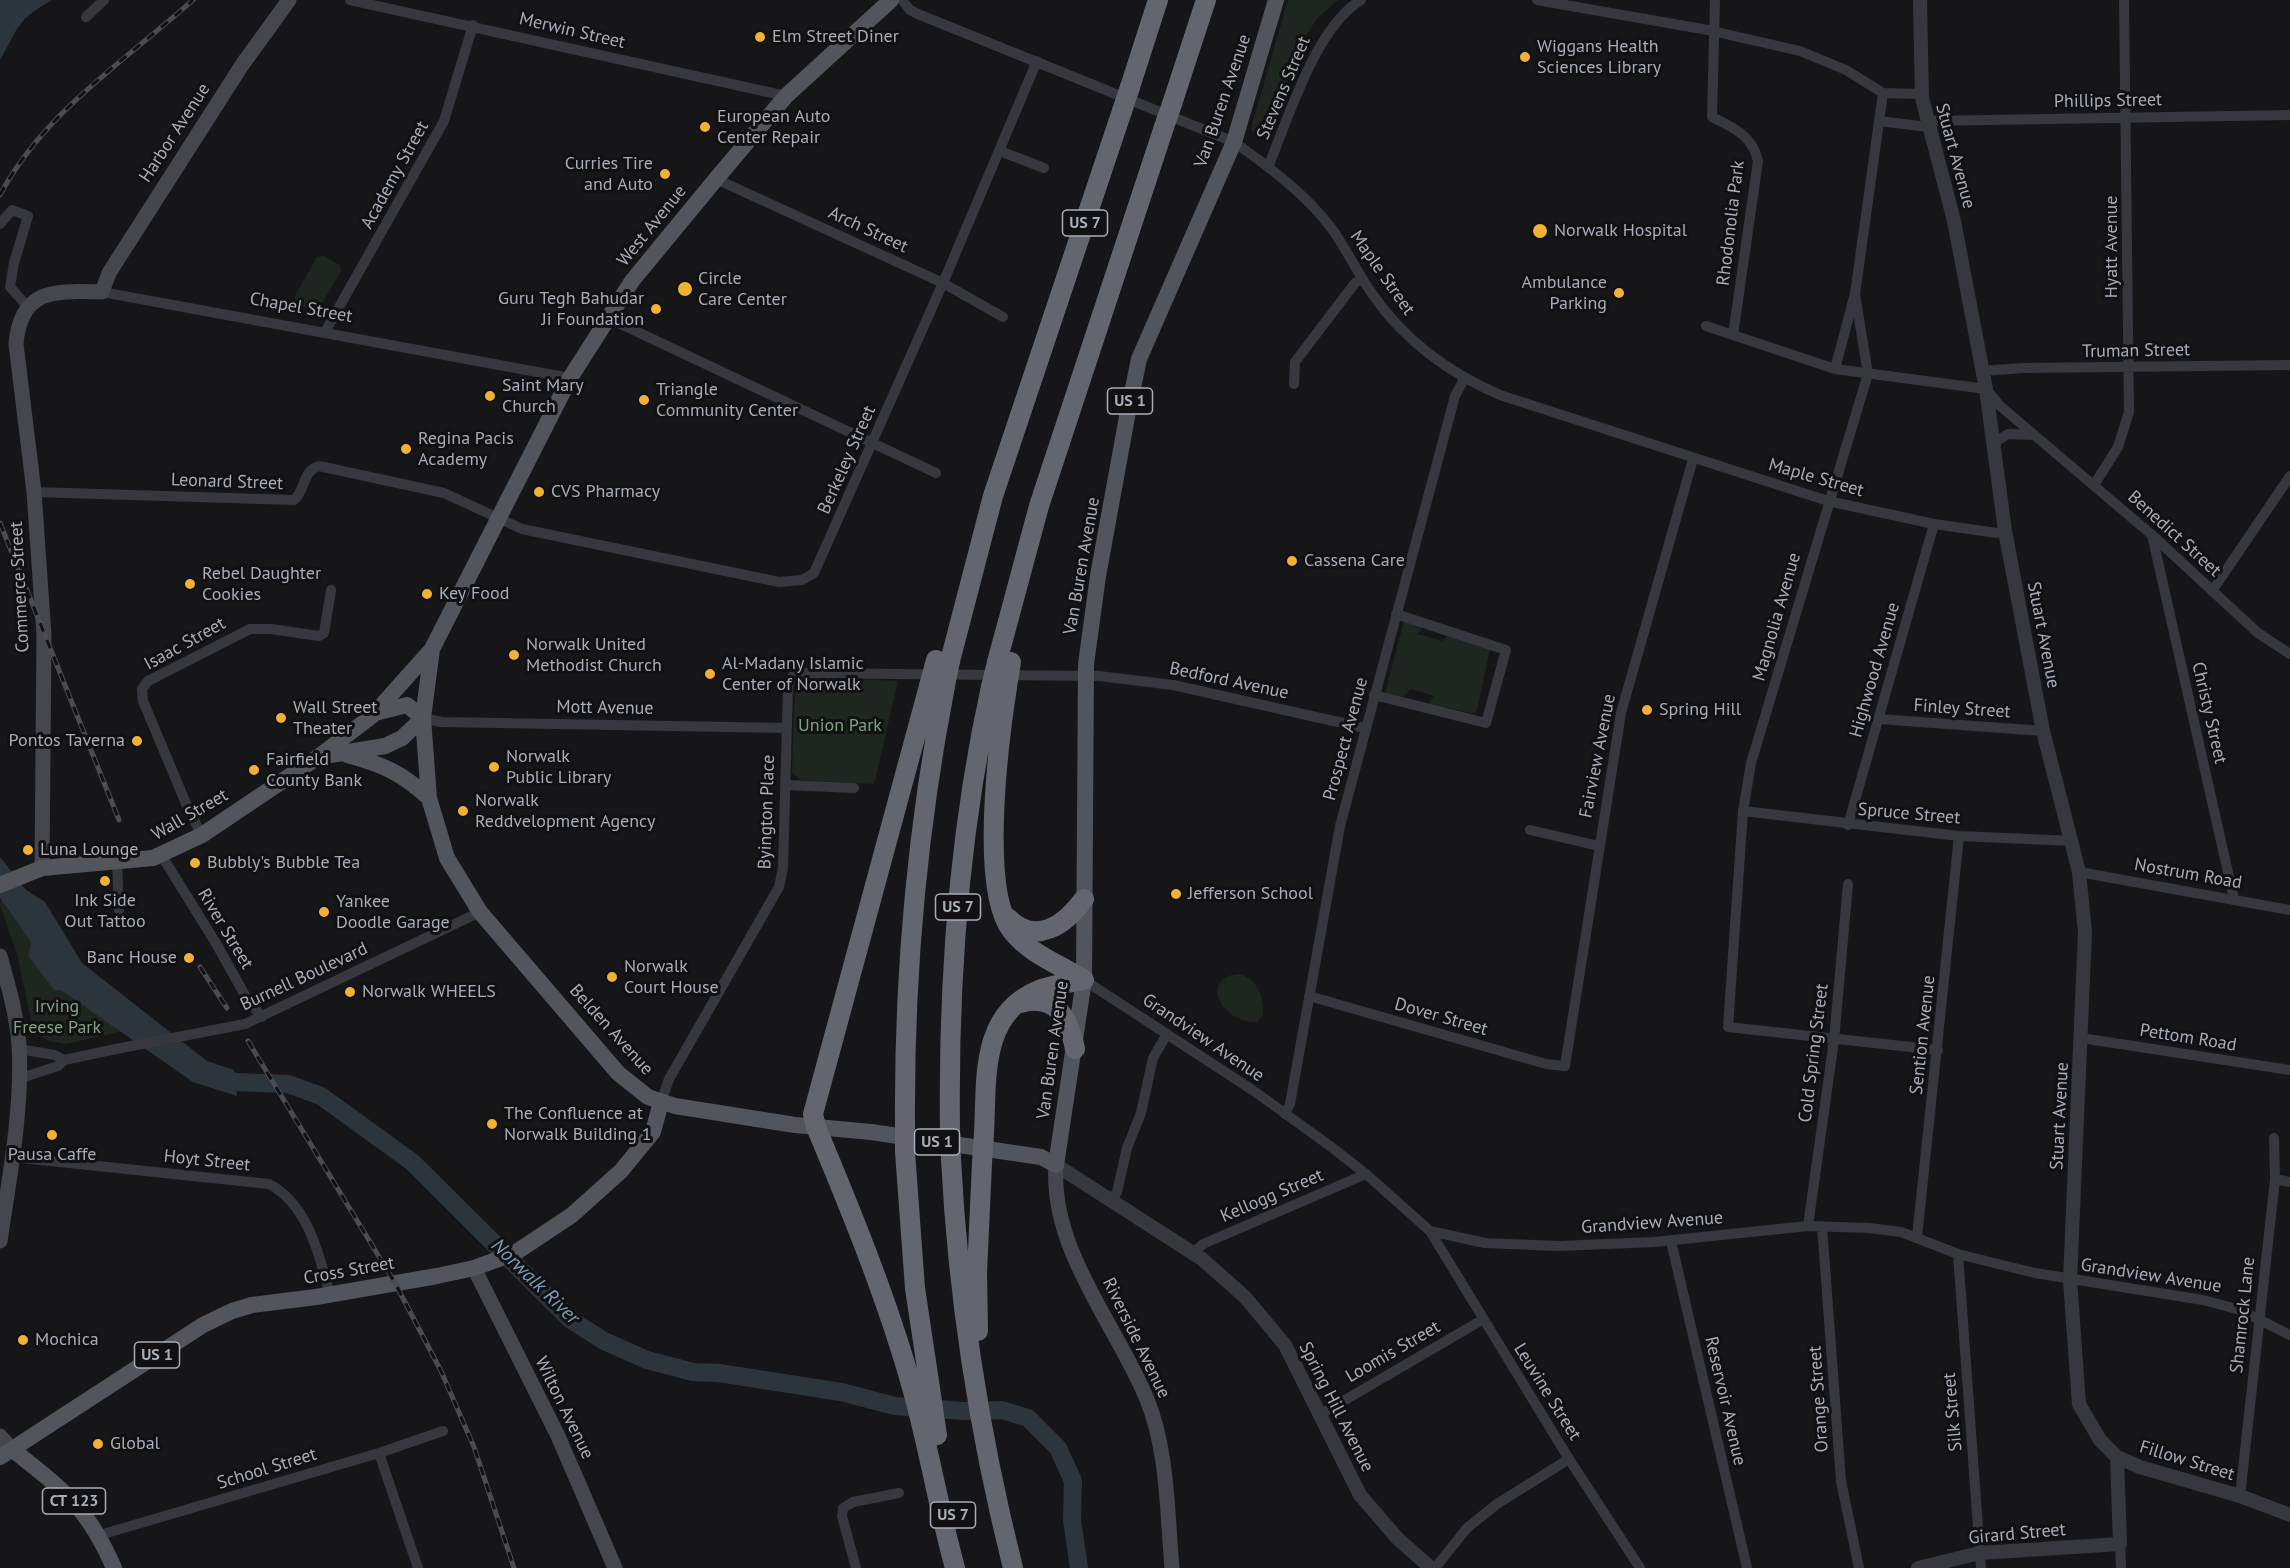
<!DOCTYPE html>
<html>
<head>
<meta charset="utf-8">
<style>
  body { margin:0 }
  canvas { display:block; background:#161618 }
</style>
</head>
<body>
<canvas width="2290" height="1568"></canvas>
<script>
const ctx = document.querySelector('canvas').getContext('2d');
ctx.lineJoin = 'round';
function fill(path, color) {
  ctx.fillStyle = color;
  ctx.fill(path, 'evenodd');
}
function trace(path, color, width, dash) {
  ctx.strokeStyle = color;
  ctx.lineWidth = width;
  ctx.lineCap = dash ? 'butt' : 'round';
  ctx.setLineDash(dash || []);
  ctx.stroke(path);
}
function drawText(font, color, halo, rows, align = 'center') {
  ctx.font = font + ' "PT Sans",sans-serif';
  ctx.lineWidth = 6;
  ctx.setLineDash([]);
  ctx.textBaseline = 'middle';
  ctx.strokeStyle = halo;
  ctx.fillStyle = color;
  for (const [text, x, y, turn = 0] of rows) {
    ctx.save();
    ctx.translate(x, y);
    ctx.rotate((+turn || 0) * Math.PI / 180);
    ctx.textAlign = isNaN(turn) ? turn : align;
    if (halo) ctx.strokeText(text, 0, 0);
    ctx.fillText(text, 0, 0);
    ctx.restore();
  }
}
fill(new Path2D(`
  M1288,0H1337L1316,20L1303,40L1266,132L1259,137L1253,133L1251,128Z
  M324,256L340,265L341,271L318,310L312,311L296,303L295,296L317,257Z
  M1404,621L1423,627L1418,634L1442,641L1449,635L1490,649L1476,714L1429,704L1434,696L1411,689L1402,697L1385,693Z
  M802,677L898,681L874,784L800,780L792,773L795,682Z
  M1,900L31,942L28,956L54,990H61L123,1031L66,1044L49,1041L39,1034L31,1020L17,954L0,905Z
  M1239,974C1258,979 1264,997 1263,1015L1256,1022C1221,1023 1199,977 1239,974Z`), '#1e261f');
fill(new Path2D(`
  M0,0H52C15,21 20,26 0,60Z
  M0,857L26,890L45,902L82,963L207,1061L234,1070L237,1096L193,1082L61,990H54L28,956L31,942L0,898Z`), '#2c353c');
trace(new Path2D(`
  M214,1076L235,1082L288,1084L321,1096L412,1162L571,1320L604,1341L647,1360L693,1372L719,1373L841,1392L895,1406L964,1411L1002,1410L1028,1418L1058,1448L1073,1481L1072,1520L1079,1568`), '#2c353c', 18);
trace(new Path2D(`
  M350,0L786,96
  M902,0L910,10L918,14L1234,142C1269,167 1306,194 1332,229C1347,250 1358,274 1373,295C1405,341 1449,373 1500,395L1828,501L1934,524L1997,533L2005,531
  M1537,0L1708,30L1800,51L1846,70L1883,93L1921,94
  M1715,0L1712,117C1733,127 1753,136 1758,161L1733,335
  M86,17L104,0
  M1883,93L1855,294L1868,374L1751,763L1743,811L1728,1027L1938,1050
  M1879,121L1928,127
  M1926,121L2290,115
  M1000,151L1044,168
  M1268,167C1289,117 1315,28 1361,0
  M716,179L943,283L1003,317
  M0,224L12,210L28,216L14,263L10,287L28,307
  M102,292L570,378
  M608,318L936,473
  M1706,326L1835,369L1986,389L1999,405L2152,535L2258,633L2290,654
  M325,332L444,121L473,25
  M1835,369L1854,297
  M1982,371L2023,368L2290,365
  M1294,384L1295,362L1355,283L1362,278
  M1992,444L2008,434L2034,435
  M2094,485L2118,447L2129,412L2124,0
  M34,492L294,500C306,490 302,471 319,466L444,493L522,529L779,582L802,580L814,573L943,283L1037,61
  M2152,535L2234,899
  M2212,591L2290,476
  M1374,695L1486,723L1506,650L1396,614
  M423,718L441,722L787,728
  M1879,719L2043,731
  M786,785L854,788
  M1743,811L1959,836L2073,841
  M1848,825L1934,524
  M1530,830L1599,846
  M202,835L190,813L143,701L142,689L148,681L250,629H271L319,636L324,633L331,590
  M162,856L217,945L247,999L262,1017
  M117,862L119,910
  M2079,872L2290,910
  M1084,980L1254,1091L1330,1146L1366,1174L1430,1231L1485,1243L1559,1246L1654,1242L1808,1226L1869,1228L1901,1232L1958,1254L2035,1273L2203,1300L2240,1310L2290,1335
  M1309,996L1546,1064L1565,1066L1621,713L1693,459
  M245,1024L480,912
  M2081,1038L2290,1070
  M19,1049L55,1055L64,1060
  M18,1079L58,1066L64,1060L116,1049
  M661,1102L669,1079L779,887L783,868L788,686L794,673L1099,676L1173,685L1365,728
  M1285,1114L1290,1104L1340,826L1455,396L1464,379
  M12,1157L269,1184C308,1204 320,1257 330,1295
  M2275,1179L2290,1182
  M1111,1200L1117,1192L1127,1148L1141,1113L1153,1058L1167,1034
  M1808,1226L1834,1040L1848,884
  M1822,1226L1841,1481L1859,1568
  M1430,1231L1569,1459L1640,1568
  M1917,1237L1959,836
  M1671,1241L1747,1568
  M1193,1253L1203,1244L1366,1174
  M1958,1254L1981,1568
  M1321,1414L1482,1320
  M379,1453L418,1568
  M2240,1496L2275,1179L2274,1138
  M100,1535L379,1453L443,1431
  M2120,1544L2121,1568
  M856,1568L842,1516L843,1508L853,1502L899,1493
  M1435,1568L1467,1528L1497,1504L1569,1459`), '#37383d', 10);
trace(new Path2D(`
  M1920,0L1922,98L1954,221L1986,389L2005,531L2043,731L2079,872L2085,932L2070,1280L2079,1404L2100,1440L2117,1457L2140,1467L2240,1496L2290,1515
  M1056,1165L1202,1259L1245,1297L1285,1345L1360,1495L1398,1539L1431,1568
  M1918,1568L1980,1553L2120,1544L2117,1457`), '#37383d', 14);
trace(new Path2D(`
  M42,868L44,635L34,492L16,344C21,287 56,291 102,292L109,273L242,65L289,0
  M0,956C8,985 17,1015 19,1045C23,1106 9,1180 0,1241
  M1056,1165C1050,1249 1115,1323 1146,1397C1168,1449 1167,1512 1172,1568
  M474,1268L558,1436L615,1568
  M0,1436L13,1450`), '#45474d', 15);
trace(new Path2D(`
  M891,0L786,96L716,179L632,281L570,378L432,649L423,718L429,798L447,858L480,912L618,1073L648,1097L675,1106L795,1125L871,1132L1041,1157L1056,1165L1084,980L1086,664L1098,576L1127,417L1139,359L1234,142L1276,0
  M379,712L407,705L423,718
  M347,755C382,764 402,773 429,798
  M318,757L385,746L402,738L423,718
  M0,885L42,868L153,858L202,835L318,757L372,716L432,649
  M13,1450C64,1491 87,1506 114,1568
  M0,1457L203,1325L232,1311L252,1305L316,1297L437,1276L474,1268L515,1253L572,1215L621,1171L653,1132L661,1102`), '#53555c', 16);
trace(new Path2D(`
  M1130,87L1158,0
  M1172,104L1206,0
  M950,661L993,496L1122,111
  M997,662L1039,506L1164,127
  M929,686L813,1114L816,1127C852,1213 888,1301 913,1391C929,1449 939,1510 955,1568
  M1007,687C999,739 979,890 1012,931C1030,954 1059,964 1084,980
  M1008,918C1036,946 1065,925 1084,899
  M1020,1003C1056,993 1069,1018 1075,1049
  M905,1122C904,975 917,830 945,686
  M950,1129C948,981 959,832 991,687
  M984,1134C987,1081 979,1014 1039,990C1053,984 1069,983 1084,980
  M905,1152L915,1288L937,1435
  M951,1159C958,1297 979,1433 1013,1568
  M978,1331L977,1273L982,1163`), '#63666e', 20);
const rail = new Path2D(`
  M0,195C44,112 125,61 193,0
  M0,523L119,820
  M200,967L227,1008
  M248,1041L395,1283L441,1371L474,1447L514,1568`);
trace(rail, '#4a4c52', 5);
trace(rail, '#111113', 3, [9]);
trace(new Path2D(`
  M116,1049L245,1024`), '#37383d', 10);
trace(new Path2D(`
  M1122,111L1130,87
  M1164,127L1172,104
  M929,686L936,660
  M945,686L950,661
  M991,687L997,662
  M1007,687L1011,662
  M905,1122V1152
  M950,1129L951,1159
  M982,1163L984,1134`), '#63666e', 20);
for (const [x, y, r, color] of [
  [760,37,6,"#f2b134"],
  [1525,57,6,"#f2b134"],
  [705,127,6,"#f2b134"],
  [665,174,6,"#f2b134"],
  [1540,231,8,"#f2b134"],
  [685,289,8,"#f2b134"],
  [1619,293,6,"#f2b134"],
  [656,309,6,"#f2b134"],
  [490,396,6,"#f2b134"],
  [644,400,6,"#f2b134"],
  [406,449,6,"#f2b134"],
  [539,492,6,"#f2b134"],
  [1292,561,6,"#f2b134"],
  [190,584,6,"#f2b134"],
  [427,594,6,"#f2b134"],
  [514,655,6,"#f2b134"],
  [710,674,6,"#f2b134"],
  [1647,710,6,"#f2b134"],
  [281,718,6,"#f2b134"],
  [137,741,6,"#f2b134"],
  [494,767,6,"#f2b134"],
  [254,770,6,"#f2b134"],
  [463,811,6,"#f2b134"],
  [28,850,6,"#f2b134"],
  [195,863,6,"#f2b134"],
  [105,881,6,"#f2b134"],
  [1176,894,6,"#f2b134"],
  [324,912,6,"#f2b134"],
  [189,958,6,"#f2b134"],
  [612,977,6,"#f2b134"],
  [350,992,6,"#f2b134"],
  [492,1124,6,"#f2b134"],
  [52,1135,6,"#f2b134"],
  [23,1340,6,"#f2b134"],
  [98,1444,6,"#f2b134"]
]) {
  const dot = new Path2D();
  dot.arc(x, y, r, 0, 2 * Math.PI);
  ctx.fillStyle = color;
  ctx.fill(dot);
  trace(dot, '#111113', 2);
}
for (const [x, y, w] of [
  [1085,223,45],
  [1130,401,45],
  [958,907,45],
  [937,1142,45],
  [157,1355,45],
  [74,1501,63],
  [953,1515,45]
]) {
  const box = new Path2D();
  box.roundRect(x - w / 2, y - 13, w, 26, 4.5);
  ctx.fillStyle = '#111113';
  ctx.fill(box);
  trace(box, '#a8adb8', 1.5);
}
drawText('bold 16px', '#a8adb8', null, [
  ["US 7",1085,223],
  ["US 1",1130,401],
  ["US 7",958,907],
  ["US 1",937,1142],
  ["US 1",157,1355],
  ["CT 123",74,1501],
  ["US 7",953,1515]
]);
drawText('18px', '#a8adb8', '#111113', [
  ["Merwin Street",572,31,13],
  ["Stevens Street",1284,88,-67],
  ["Van Buren Avenue",1223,101,-71],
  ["Phillips Street",2108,101,-1],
  ["Harbor Avenue",175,133,-57],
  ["Stuart Avenue",1955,156,75],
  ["Academy Street",395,175,-61],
  ["Rhodonolia Park",1731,223,-83],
  ["West Avenue",652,226,-51],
  ["Arch Street",868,230,25],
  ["Hyatt Avenue",2112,247,-90],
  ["Maple Street",1382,273,55],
  ["Chapel Street",301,308,10],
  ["Truman Street",2136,351,-1],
  ["Berkeley Street",847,460,-66],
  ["Maple Street",1816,478,16],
  ["Leonard Street",227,482,2],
  ["Benedict Street",2174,534,42],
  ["Van Buren Avenue",1082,566,-80],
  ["Commerce Street",20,587,-93],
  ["Magnolia Avenue",1777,617,-74],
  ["Stuart Avenue",2043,635,79],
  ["Isaac Street",185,644,-29],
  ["Highwood Avenue",1875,670,-74],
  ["Bedford Avenue",1229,681,12],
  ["Mott Avenue",605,708,1],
  ["Finley Street",1962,709,4],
  ["Christy Street",2209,713,77],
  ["Prospect Avenue",1346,739,-75],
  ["Fairview Avenue",1598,756,-79],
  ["Byington Place",767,812,-88],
  ["Spruce Street",1909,814,5],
  ["Wall Street",190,815,-30],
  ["Nostrum Road",2188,874,10],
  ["River Street",225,929,59],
  ["Burnell Boulevard",304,977,-25],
  ["Dover Street",1441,1017,16],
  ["Belden Avenue",611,1030,48],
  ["Sention Avenue",1923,1035,-84],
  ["Grandview Avenue",1203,1038,34],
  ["Pettom Road",2188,1038,9],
  ["Van Buren Avenue",1053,1050,-82],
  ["Cold Spring Street",1814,1053,-83],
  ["Stuart Avenue",2060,1116,-87],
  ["Hoyt Street",207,1161,6],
  ["Kellogg Street",1272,1196,-23],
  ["Grandview Avenue",1652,1223,-4],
  ["Cross Street",349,1271,-10],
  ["Grandview Avenue",2151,1276,9],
  ["Shamrock Lane",2243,1315,-84],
  ["Riverside Avenue",1136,1338,64],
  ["Loomis Street",1393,1352,-30],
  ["Leuvine Street",1547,1392,58],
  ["Orange Street",1819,1399,-94],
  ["Reservoir Avenue",1725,1401,77],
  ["Spring Hill Avenue",1336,1407,63],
  ["Wilton Avenue",564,1408,64],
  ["Silk Street",1953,1412,-95],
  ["Fillow Street",2187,1461,17],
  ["School Street",267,1469,-17],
  ["Girard Street",2017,1534,-5]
]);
drawText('18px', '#a8adb8', '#111113', [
  ["Elm Street Diner",772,37],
  ["Wiggans Health",1537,47],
  ["Sciences Library",1537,68],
  ["European Auto",717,117],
  ["Center Repair",717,138],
  ["Curries Tire",653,164,"right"],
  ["and Auto",653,185,"right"],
  ["Norwalk Hospital",1554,231],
  ["Circle",698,279],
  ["Care Center",698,300],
  ["Ambulance",1607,283,"right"],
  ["Parking",1607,304,"right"],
  ["Guru Tegh Bahudar",644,299,"right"],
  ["Ji Foundation",644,320,"right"],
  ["Saint Mary",502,386],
  ["Church",502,407],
  ["Triangle",656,390],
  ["Community Center",656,411],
  ["Regina Pacis",418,439],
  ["Academy",418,460],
  ["CVS Pharmacy",551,492],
  ["Cassena Care",1304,561],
  ["Rebel Daughter",202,574],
  ["Cookies",202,595],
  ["Key Food",439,594],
  ["Norwalk United",526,645],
  ["Methodist Church",526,666],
  ["Al-Madany Islamic",722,664],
  ["Center of Norwalk",722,685],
  ["Wall Street",293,708],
  ["Theater",293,729],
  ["Spring Hill",1659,710],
  ["Pontos Taverna",125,741,"right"],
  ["Norwalk",506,757],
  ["Public Library",506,778],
  ["Fairfield",266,760],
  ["County Bank",266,781],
  ["Norwalk",475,801],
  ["Reddvelopment Agency",475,822],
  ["Luna Lounge",40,850],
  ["Bubbly's Bubble Tea",207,863],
  ["Jefferson School",1188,894],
  ["Ink Side",105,901,"center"],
  ["Out Tattoo",105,922,"center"],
  ["Yankee",336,902],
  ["Doodle Garage",336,923],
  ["Banc House",177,958,"right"],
  ["Norwalk",624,967],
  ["Court House",624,988],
  ["Norwalk WHEELS",362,992],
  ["The Confluence at",504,1114],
  ["Norwalk Building 1",504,1135],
  ["Pausa Caffe",52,1155,"center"],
  ["Mochica",35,1340],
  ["Global",110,1444]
], 'left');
drawText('18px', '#7fa381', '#111113', [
  ["Union Park",840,726],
  ["Irving",57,1007],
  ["Freese Park",57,1028]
]);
drawText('italic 20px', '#7f9bb3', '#111113', [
  ["Norwalk River",535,1282,44]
]);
</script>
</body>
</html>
